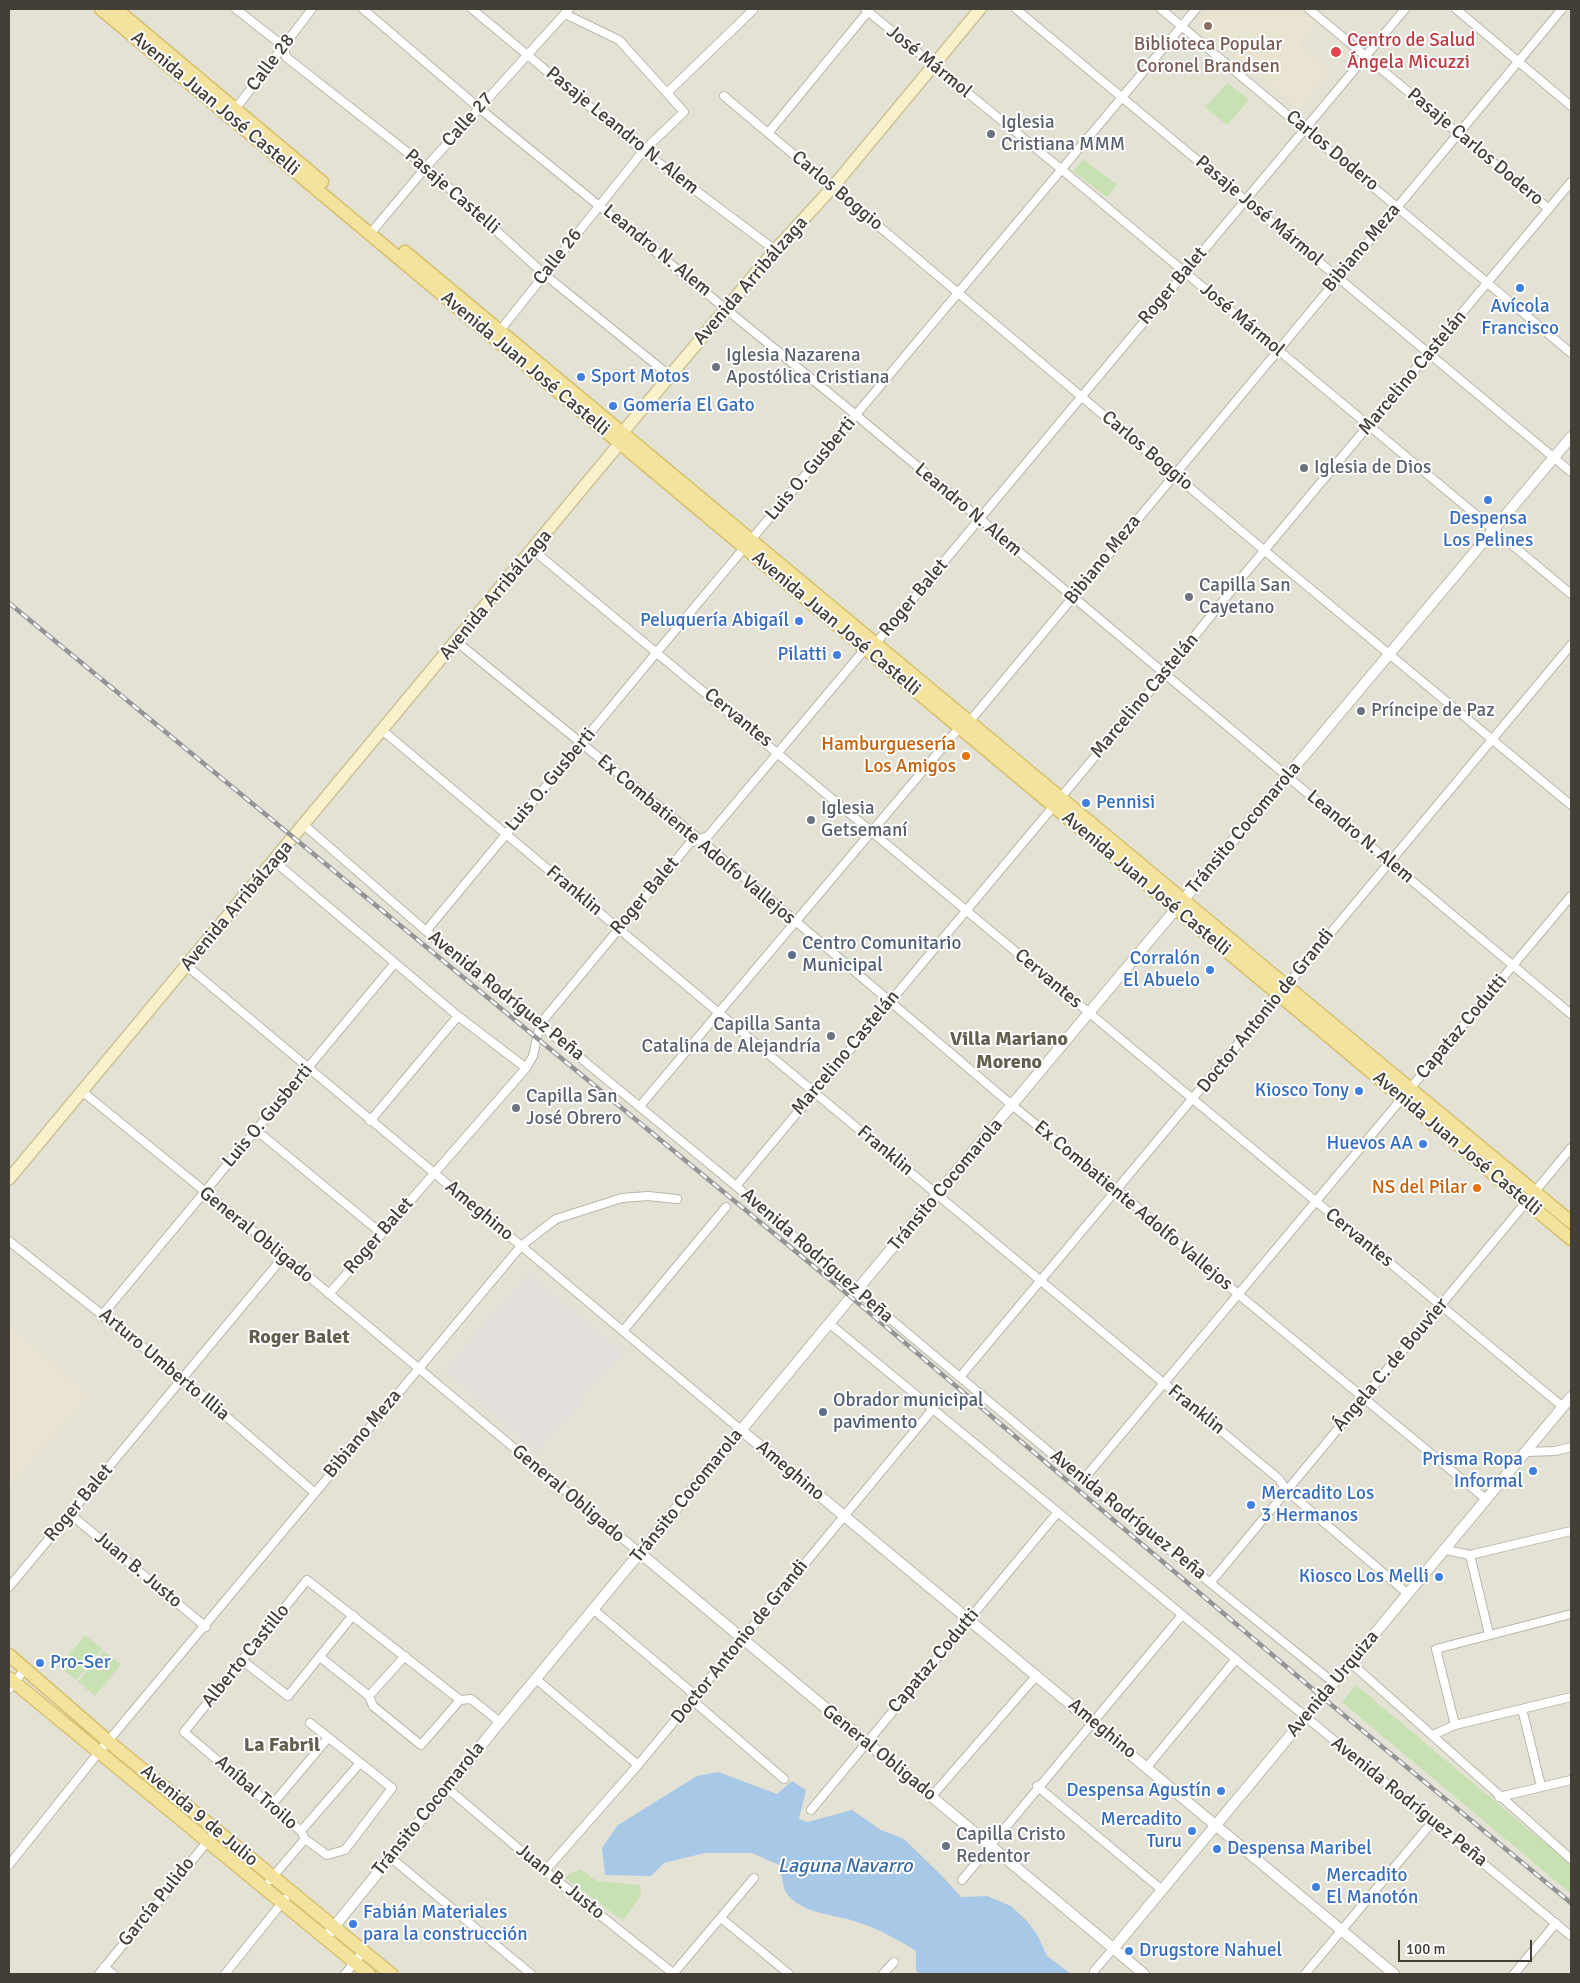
<!DOCTYPE html>
<html>
<head>
<meta charset="utf-8">
<style>
  body { margin:0 }
  #map { position:relative; width:1580px; height:1983px; overflow:hidden; background:#f1efe6; font-family:Signika,sans-serif }
  canvas { display:block }
  .frame { position:absolute; inset:0; border:10px solid #433f36; pointer-events:none }
  .scale { position:absolute; left:1398px; top:1940px; width:134px; height:22px; box-sizing:border-box; border:2px solid #433f36; border-top:0; padding-left:6px; font-size:15px; line-height:18px; white-space:nowrap; color:#433f36; -webkit-text-stroke:4px #fff; paint-order:stroke }
</style>
</head>
<body>
<div id="map">
<canvas width="1580" height="1983"></canvas>
<div class="frame"></div>
<div class="scale">100 m</div>
</div>
<script>
const ctx = document.querySelector('canvas').getContext('2d');
ctx.lineJoin = 'round';
function fill(path, color) {
  ctx.fillStyle = color;
  ctx.fill(path, 'evenodd');
}
function trace(path, color, width, dash) {
  ctx.strokeStyle = color;
  ctx.lineWidth = width;
  ctx.lineCap = dash ? 'butt' : 'round';
  ctx.setLineDash(dash || []);
  ctx.stroke(path);
}
function drawText(font, color, halo, rows, align = 'center') {
  ctx.font = font + ' Signika,sans-serif';
  ctx.lineWidth = 4;
  ctx.setLineDash([]);
  ctx.textBaseline = 'middle';
  ctx.strokeStyle = halo;
  ctx.fillStyle = color;
  for (const [text, x, y, turn = 0] of rows) {
    ctx.save();
    ctx.translate(x, y);
    ctx.rotate((+turn || 0) * Math.PI / 180);
    ctx.textAlign = isNaN(turn) ? turn : align;
    if (halo) ctx.strokeText(text, 0, 0);
    ctx.fillText(text, 0, 0);
    ctx.restore();
  }
}
fill(new Path2D(`
  M9,9H1571V1974H9Z`), '#e4e1d5');
fill(new Path2D(`
  M529,1272L623,1351L538,1453L443,1370Z`), '#e3e0db');
fill(new Path2D(`
  M1209,9H1297L1317,24L1299,45L1331,70L1299,110L1200,29L1199,20Z
  M9,1326L90,1395L9,1487Z`), '#e9e4d1');
fill(new Path2D(`
  M1228,83L1249,100L1227,125L1205,107Z
  M1083,159L1117,185L1107,197L1073,171Z
  M85,1635L102,1649L76,1680L59,1667Z
  M104,1651L121,1664L95,1696L78,1682Z
  M1356,1685L1571,1865V1894L1342,1702Z
  M580,1869L597,1881L640,1885L641,1895L623,1921L564,1877Z`), '#c8e1b3');
fill(new Path2D(`
  M718,1772L777,1794L792,1781L806,1790L799,1819L808,1822L852,1810L881,1830L904,1839L943,1877L961,1897L987,1896L1011,1906L1027,1921L1038,1936L1047,1956L1071,1974H921L916,1971V1951C897,1939 879,1929 857,1922C835,1914 804,1915 787,1894C782,1888 782,1873 779,1865L752,1853H705L664,1863L651,1876L605,1875L602,1848L618,1825L697,1776Z`), '#a8c8e8');
const minor = new Path2D(`
  M236,9L278,42L284,48L286,57L426,167L544,274L670,376
  M363,9L479,108L856,415L1571,1014
  M472,9L643,151L775,250
  M865,9L1061,169L1571,594
  M1016,9L1571,472
  M1161,9L1571,353
  M1309,9L1549,209
  M1456,9L1571,106
  M667,93L754,9
  M724,96L1265,551L1571,805
  M233,112L312,9
  M769,132L870,9
  M370,234L426,167L569,9
  M498,333L643,151L684,112L619,40L565,14
  M533,550L1563,1407
  M457,642L699,839L1013,1106L1117,1190L1238,1294L1487,1500
  M382,730L719,1013L1279,1479L1287,1491L1407,1593
  M304,825L426,931L736,1186L857,1291L1083,1480L1334,1683
  M274,861L458,1016L526,1068
  M426,931L657,652L1196,9
  M187,966L741,1430
  M83,1092L284,1256L640,1553
  M640,1106L959,728L970,721L1562,9
  M370,1121L458,1016
  M256,1130L381,1233
  M736,1186L1164,674L1243,576L1571,182
  M9,1241L183,1379L315,1493
  M329,1294L526,1068L533,1056L540,1024L690,843L708,836L865,649L876,643L1405,9
  M103,1314L395,963
  M830,1324L1571,1936
  M623,1331L726,1207
  M960,1377L1571,645
  M1527,1452L1555,1451L1571,1447
  M1083,1480L1571,896
  M70,1514L206,1627
  M1446,1550L1470,1555L1571,1531
  M1470,1555L1489,1634
  M1211,1582L1571,1148
  M9,1587L284,1256
  M594,1610L689,1690L698,1705L784,1779
  M320,1657L369,1696L373,1706L421,1745L460,1700
  M243,1661L288,1696L353,1615
  M1351,1663L1571,1859
  M536,1679L638,1765
  M9,1689L25,1669
  M369,1696L405,1656
  M1522,1709L1541,1786
  M310,1723L392,1788L345,1850L327,1855L305,1839L301,1831L184,1732L307,1580L460,1700L471,1699L500,1722
  M1455,1725L1436,1649L1571,1614
  M1433,1735L1455,1725L1571,1697
  M1147,1767L1236,1659
  M1037,1786L1162,1890
  M447,1788L545,1871L674,1974
  M932,1796L1037,1675
  M1499,1797L1571,1780
  M271,1806L328,1738
  M811,1810L1058,1512
  M301,1831L360,1763
  M390,1857L531,1974
  M9,1865L99,1752L521,1246L556,1219L622,1198L648,1196L677,1199
  M545,1871L638,1765L932,1410
  M270,1880L305,1839
  M962,1880L1182,1615
  M721,1918L789,1974
  M104,1967L113,1974
  M1094,1971L1113,1949
  M99,1974L216,1831
  M225,1974L285,1899
  M345,1974L364,1951
  M673,1974L754,1878
  M883,1974L894,1962
  M1305,1974L1433,1821
  M1514,1974L1556,1923`);
const tertiary = new Path2D(`
  M741,1430L1394,1974
  M640,1553L1144,1974
  M329,1933L500,1722L851,1297L1571,437
  M1113,1949L1571,1397`);
const secondary = new Path2D(`
  M9,1179L620,443L623,432L775,250L832,188L980,9`);
const primary = new Path2D(`
  M101,9L1571,1239
  M116,9L322,182
  M405,252C794,574 1181,900 1571,1222
  M9,1655L109,1742L391,1974
  M9,1678L369,1974`);
trace(minor, '#bbb7aa', 10);
trace(tertiary, '#bbb7aa', 12);
trace(secondary, '#ccc39a', 14);
trace(primary, '#d6c16f', 15);
trace(minor, '#fff', 8);
trace(tertiary, '#fff', 10);
trace(secondary, '#f8f1c9', 11);
trace(primary, '#f3e39d', 12);
const rail = new Path2D(`
  M9,603L851,1297L1322,1697L1571,1903`);
trace(rail, '#949494', 4.5);
trace(rail, '#fff', 2.5, [8]);
for (const [x, y, r, color] of [
  [1208,26,5,"#8d6e63"],
  [1336,52,6,"#e0444e"],
  [991,134,5,"#6b7280"],
  [1520,288,5,"#3f7fe0"],
  [716,367,5,"#6b7280"],
  [581,377,5,"#3f7fe0"],
  [613,406,5,"#3f7fe0"],
  [1304,468,5,"#6b7280"],
  [1488,500,5,"#3f7fe0"],
  [1189,597,5,"#6b7280"],
  [799,621,5,"#3f7fe0"],
  [837,655,5,"#3f7fe0"],
  [1361,711,5,"#6b7280"],
  [966,756,5,"#e8710a"],
  [1086,803,5,"#3f7fe0"],
  [811,820,5,"#6b7280"],
  [792,955,5,"#5c6f8a"],
  [1210,970,5,"#3f7fe0"],
  [831,1036,5,"#6b7280"],
  [1359,1091,5,"#3f7fe0"],
  [516,1108,5,"#6b7280"],
  [1423,1144,5,"#3f7fe0"],
  [1477,1188,5,"#e8710a"],
  [823,1412,5,"#5c6f8a"],
  [1533,1471,5,"#3f7fe0"],
  [1251,1505,5,"#3f7fe0"],
  [1439,1577,5,"#3f7fe0"],
  [40,1663,5,"#3f7fe0"],
  [1221,1791,5,"#3f7fe0"],
  [1192,1831,5,"#3f7fe0"],
  [946,1846,5,"#6b7280"],
  [1217,1849,5,"#3f7fe0"],
  [1316,1887,5,"#3f7fe0"],
  [353,1924,5,"#3f7fe0"],
  [1129,1951,5,"#3f7fe0"]
]) {
  const dot = new Path2D();
  dot.arc(x, y, r, 0, 2 * Math.PI);
  ctx.fillStyle = color;
  ctx.fill(dot);
  trace(dot, '#fff', 2);
}
drawText('19px', '#be3a42', '#fff', [
  ["Centro de Salud",1347,41],
  ["Ángela Micuzzi",1347,63]
], 'left');
drawText('19px', '#785e54', '#fff', [
  ["Biblioteca Popular",1208,45],
  ["Coronel Brandsen",1208,67]
]);
drawText('19px', '#433f36', '#fff', [
  ["José Mármol",929,62,39],
  ["Calle 28",271,63,-53],
  ["Avenida Juan José Castelli",215,104,40],
  ["Calle 27",468,120,-48],
  ["Pasaje Leandro N. Alem",622,131,39],
  ["Pasaje Carlos Dodero",1475,147,40],
  ["Carlos Dodero",1332,151,40],
  ["Carlos Boggio",837,191,40],
  ["Pasaje Castelli",452,192,41],
  ["Pasaje José Mármol",1259,211,40],
  ["Bibiano Meza",1362,248,-50],
  ["Leandro N. Alem",657,251,39],
  ["Calle 26",558,257,-52],
  ["Avenida Arribálzaga",751,281,-49],
  ["Roger Balet",1173,286,-50],
  ["José Mármol",1242,320,40],
  ["Avenida Juan José Castelli",525,364,40],
  ["Marcelino Castelán",1413,373,-50],
  ["Carlos Boggio",1147,451,40],
  ["Luis O. Gusberti",811,469,-50],
  ["Leandro N. Alem",968,510,40],
  ["Bibiano Meza",1103,560,-51],
  ["Avenida Arribálzaga",496,595,-50],
  ["Roger Balet",914,598,-50],
  ["Avenida Juan José Castelli",836,624,40],
  ["Marcelino Castelán",1145,696,-50],
  ["Cervantes",738,718,39],
  ["Luis O. Gusberti",551,780,-50],
  ["Tránsito Cocomarola",1244,828,-50],
  ["Leandro N. Alem",1360,837,40],
  ["Ex Combatiente Adolfo Vallejos",696,840,40],
  ["Avenida Juan José Castelli",1146,884,40],
  ["Franklin",574,891,40],
  ["Roger Balet",645,896,-50],
  ["Avenida Arribálzaga",237,906,-50],
  ["Cervantes",1048,979,40],
  ["Avenida Rodríguez Peña",506,996,39],
  ["Doctor Antonio de Grandi",1266,1011,-51],
  ["Capataz Codutti",1462,1027,-50],
  ["Marcelino Castelán",846,1053,-50],
  ["Luis O. Gusberti",268,1116,-50],
  ["Avenida Juan José Castelli",1457,1144,40],
  ["Franklin",885,1151,40],
  ["Tránsito Cocomarola",946,1185,-50],
  ["Ex Combatiente Adolfo Vallejos",1133,1206,40],
  ["Ameghino",479,1211,40],
  ["General Obligado",256,1235,39],
  ["Roger Balet",379,1236,-49],
  ["Cervantes",1359,1238,39],
  ["Avenida Rodríguez Peña",817,1256,41],
  ["Arturo Umberto Illia",164,1365,40],
  ["Ángela C. de Bouvier",1391,1365,-50],
  ["Franklin",1196,1410,39],
  ["Bibiano Meza",363,1434,-50],
  ["Ameghino",790,1471,40],
  ["General Obligado",568,1494,40],
  ["Tránsito Cocomarola",687,1496,-51],
  ["Roger Balet",79,1503,-50],
  ["Avenida Rodríguez Peña",1128,1515,39],
  ["Juan B. Justo",138,1570,40],
  ["Doctor Antonio de Grandi",740,1642,-51],
  ["Alberto Castillo",246,1656,-51],
  ["Capataz Codutti",934,1661,-50],
  ["Avenida Urquiza",1333,1684,-50],
  ["Ameghino",1102,1729,40],
  ["General Obligado",879,1753,39],
  ["Aníbal Troilo",256,1793,41],
  ["Avenida Rodríguez Peña",1409,1802,39],
  ["Tránsito Cocomarola",429,1809,-51],
  ["Avenida 9 de Julio",199,1816,40],
  ["Juan B. Justo",560,1882,39],
  ["García Pulido",157,1902,-51]
]);
drawText('19px', '#5b616d', '#fff', [
  ["Iglesia",1001,123],
  ["Cristiana MMM",1001,145],
  ["Iglesia Nazarena",726,356],
  ["Apostólica Cristiana",726,378],
  ["Iglesia de Dios",1314,468],
  ["Capilla San",1199,586],
  ["Cayetano",1199,608],
  ["Príncipe de Paz",1371,711],
  ["Iglesia",821,809],
  ["Getsemaní",821,831],
  ["Capilla Santa",821,1025,"right"],
  ["Catalina de Alejandría",821,1047,"right"],
  ["Capilla San",526,1097],
  ["José Obrero",526,1119],
  ["Capilla Cristo",956,1835],
  ["Redentor",956,1857]
], 'left');
drawText('19px', '#366cbe', '#fff', [
  ["Avícola",1520,307,"center"],
  ["Francisco",1520,329,"center"],
  ["Sport Motos",591,377],
  ["Gomería El Gato",623,406],
  ["Despensa",1488,519,"center"],
  ["Los Pelines",1488,541,"center"],
  ["Peluquería Abigaíl",789,621,"right"],
  ["Pilatti",827,655,"right"],
  ["Pennisi",1096,803],
  ["Corralón",1200,959,"right"],
  ["El Abuelo",1200,981,"right"],
  ["Kiosco Tony",1349,1091,"right"],
  ["Huevos AA",1413,1144,"right"],
  ["Prisma Ropa",1523,1460,"right"],
  ["Informal",1523,1482,"right"],
  ["Mercadito Los",1261,1494],
  ["3 Hermanos",1261,1516],
  ["Kiosco Los Melli",1429,1577,"right"],
  ["Pro-Ser",50,1663],
  ["Despensa Agustín",1211,1791,"right"],
  ["Mercadito",1182,1820,"right"],
  ["Turu",1182,1842,"right"],
  ["Despensa Maribel",1227,1849],
  ["Mercadito",1326,1876],
  ["El Manotón",1326,1898],
  ["Fabián Materiales",363,1913],
  ["para la construcción",363,1935],
  ["Drugstore Nahuel",1139,1951]
], 'left');
drawText('19px', '#c56008', '#fff', [
  ["Hamburguesería",956,745],
  ["Los Amigos",956,767],
  ["NS del Pilar",1467,1188]
], 'right');
drawText('19px', '#4e5e75', '#fff', [
  ["Centro Comunitario",802,944],
  ["Municipal",802,966],
  ["Obrador municipal",833,1401],
  ["pavimento",833,1423]
], 'left');
drawText('bold 20px', '#645e4e', '#fff', [
  ["Villa Mariano",1009,1040],
  ["Moreno",1009,1063],
  ["Roger Balet",299,1338],
  ["La Fabril",282,1746]
]);
drawText('italic 20px', '#3b6da3', '#fff', [
  ["Laguna Navarro",845,1867]
]);
</script>
</body>
</html>
